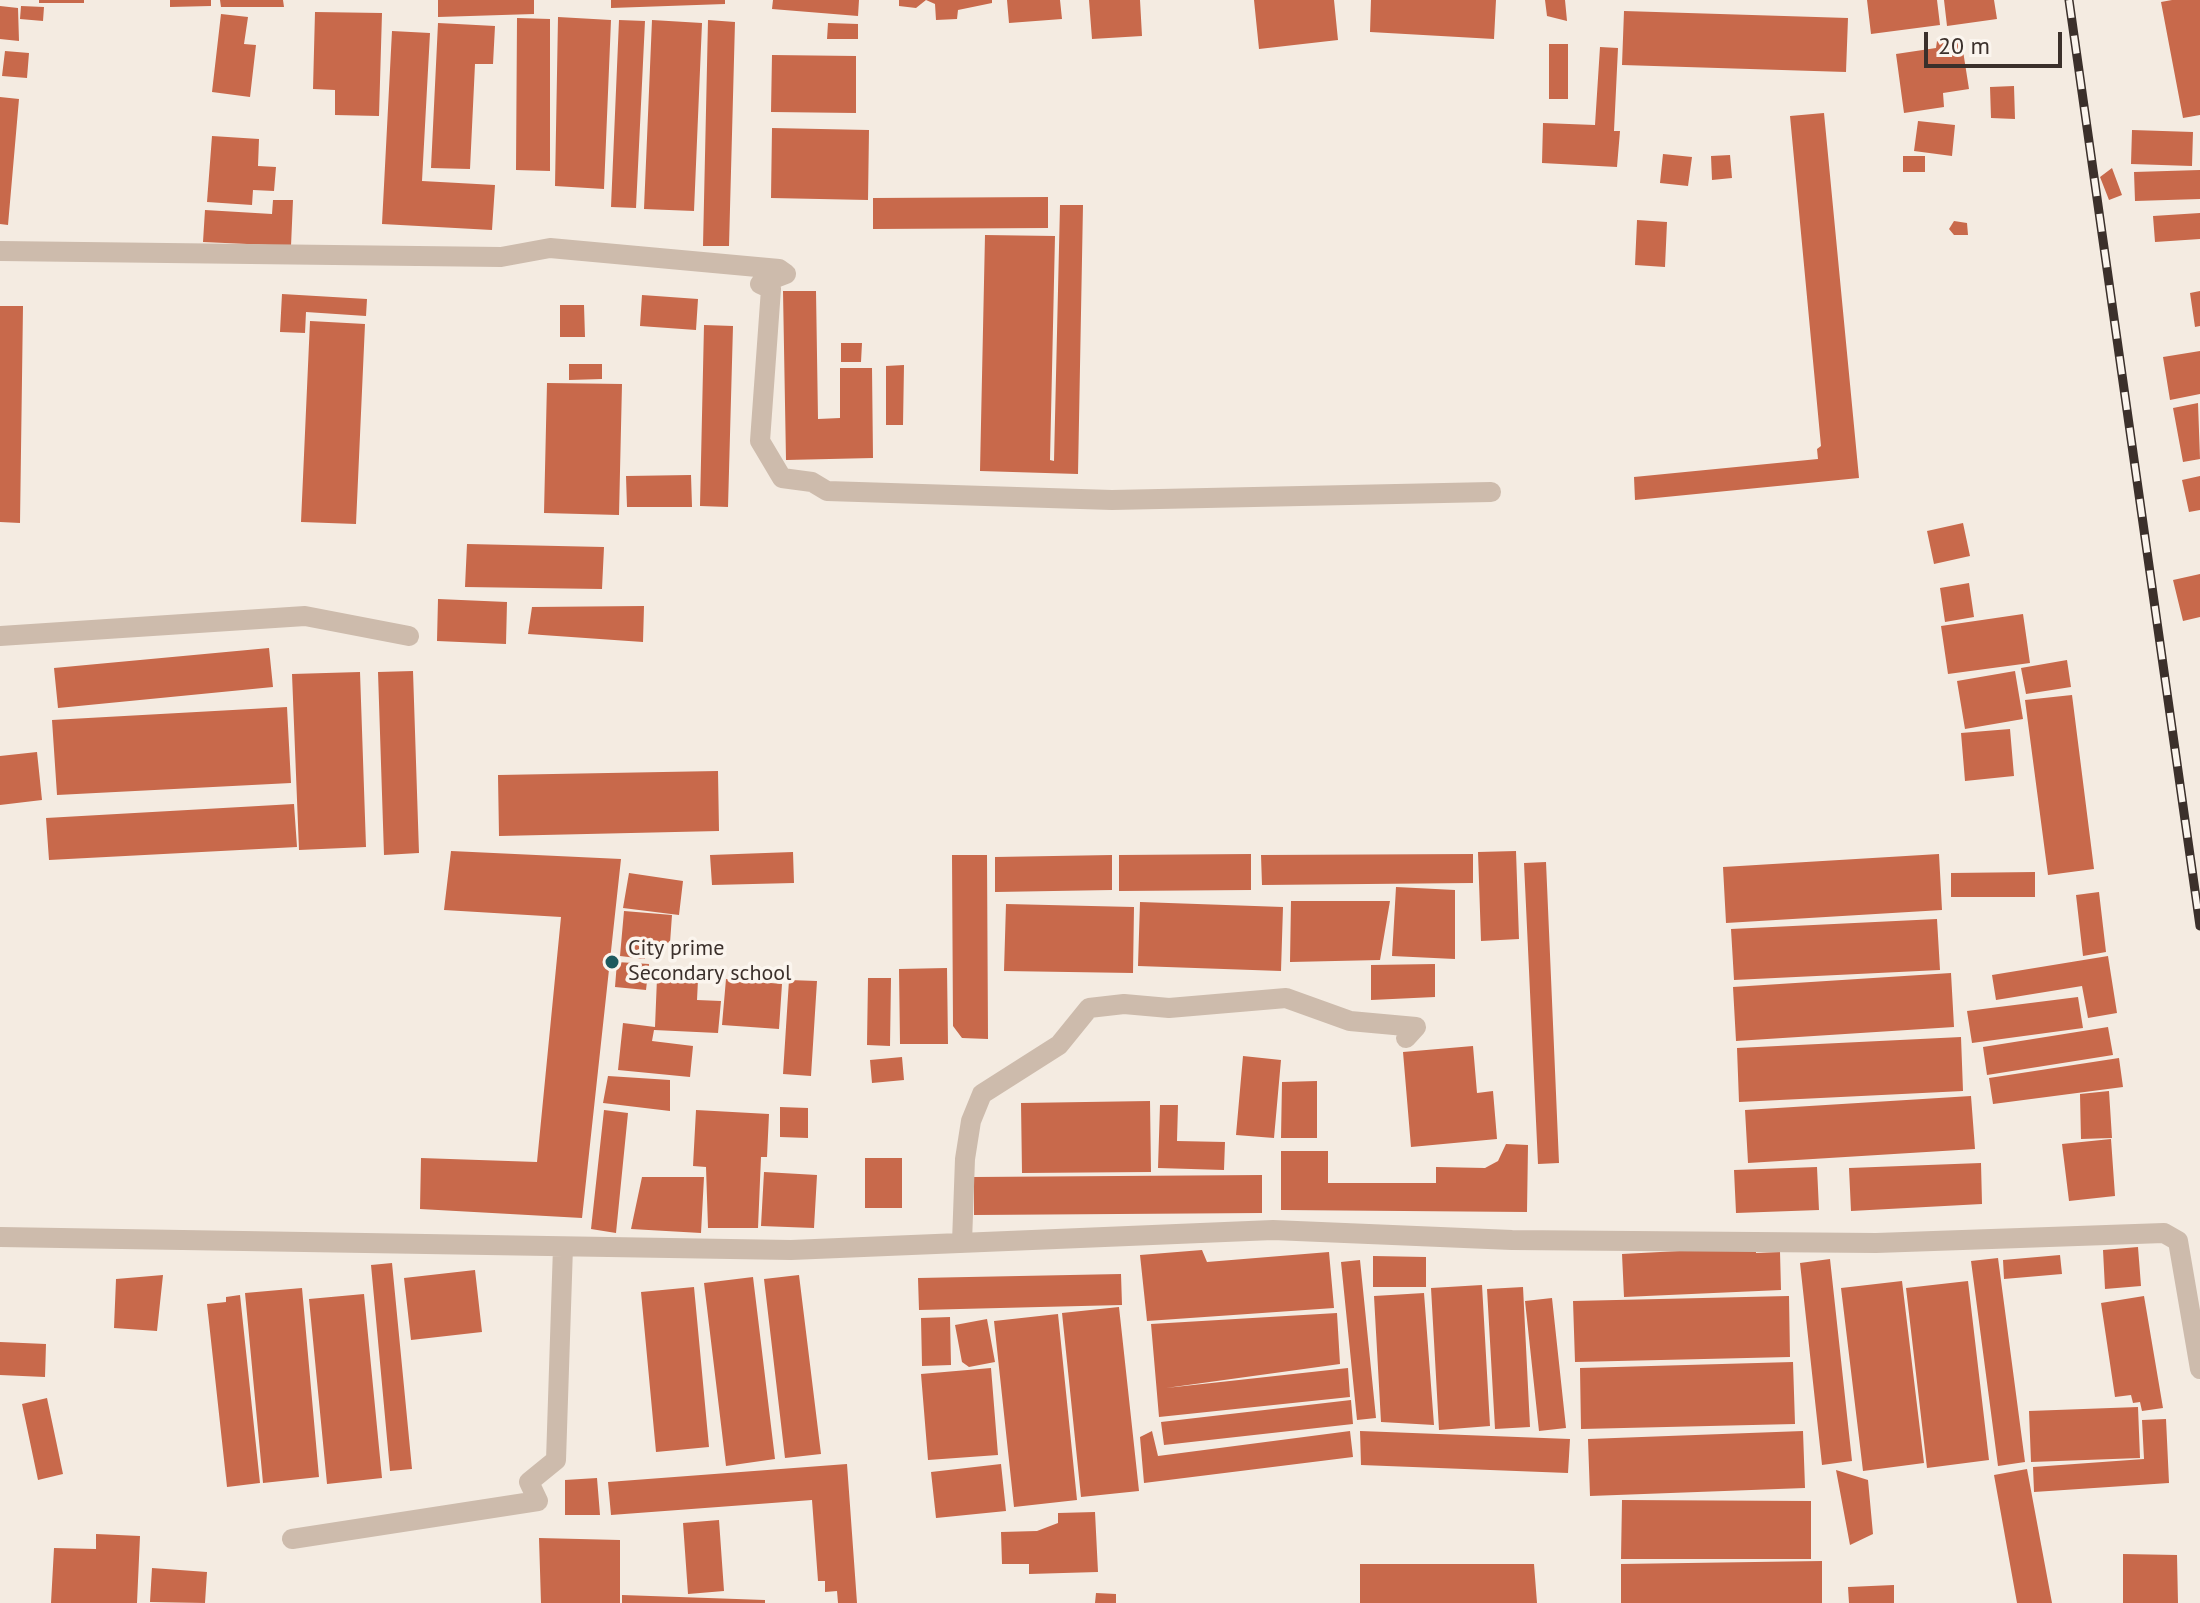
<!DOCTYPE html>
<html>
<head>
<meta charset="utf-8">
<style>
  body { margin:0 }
  #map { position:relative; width:2200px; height:1603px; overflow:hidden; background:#f4ebe1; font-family:"PT Sans",sans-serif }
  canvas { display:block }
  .scale { position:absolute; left:1924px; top:32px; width:138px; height:36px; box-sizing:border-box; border:4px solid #3b302b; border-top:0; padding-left:10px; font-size:24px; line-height:28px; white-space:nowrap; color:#3b302b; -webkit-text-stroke:6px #fbf5ee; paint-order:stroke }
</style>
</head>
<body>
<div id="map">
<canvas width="2200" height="1603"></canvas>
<div class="scale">20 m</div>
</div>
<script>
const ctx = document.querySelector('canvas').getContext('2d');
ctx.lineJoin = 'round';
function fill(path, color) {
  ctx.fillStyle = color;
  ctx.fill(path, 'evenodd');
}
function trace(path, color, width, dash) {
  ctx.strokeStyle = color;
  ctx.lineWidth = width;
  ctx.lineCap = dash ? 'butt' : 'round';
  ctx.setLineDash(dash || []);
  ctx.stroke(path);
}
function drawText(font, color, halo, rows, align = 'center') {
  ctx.font = font + ' "PT Sans",sans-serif';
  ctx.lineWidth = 7;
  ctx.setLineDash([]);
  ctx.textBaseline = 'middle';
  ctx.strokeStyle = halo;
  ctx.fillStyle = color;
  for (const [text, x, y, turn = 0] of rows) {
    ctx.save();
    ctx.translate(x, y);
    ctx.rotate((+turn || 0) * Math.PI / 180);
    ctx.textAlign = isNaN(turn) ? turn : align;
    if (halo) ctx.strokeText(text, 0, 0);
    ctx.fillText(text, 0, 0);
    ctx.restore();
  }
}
fill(new Path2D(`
  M39,0H84V3H39Z
  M170,0H211V6L170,7Z
  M220,0H283L284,7H221Z
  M438,0H534V14L438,17Z
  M611,0H725V4L611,8Z
  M773,0H859L858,16L772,9Z
  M899,0H992V3L958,10L957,19L936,20L935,4L926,0L916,8L899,6Z
  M1007,0H1060L1062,19L1009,23Z
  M1089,0H1140L1142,36L1092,39Z
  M1254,0H1334L1338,40L1259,49Z
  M1371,0H1496L1494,39L1370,32Z
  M1545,0H1565L1567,21L1547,16Z
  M1867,0H1937L1940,25L1871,34Z
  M1944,0H1994L1997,19L1947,26Z
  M2172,0H2200V115L2183,118L2161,2Z
  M0,6L18,8L19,41L0,39Z
  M21,6L44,7L43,21L20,19Z
  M1624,11L1848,18L1846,72L1622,65Z
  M315,12L382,13L379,116L335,115V90L313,89Z
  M221,14L248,17L244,44L256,45L250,97L212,92Z
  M558,17L611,20L604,189L555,186Z
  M517,18L550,19V171L516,170Z
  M619,20L645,21L636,208L611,207Z
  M652,20L702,23L694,211L644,209Z
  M708,20L735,22L729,246H703Z
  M438,23L495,26L493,64H475L470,169L431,168Z
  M828,23L858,24V39H827Z
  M392,31L430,33L422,181L495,185L492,230L382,224Z
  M1961,38L1969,89L1943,93L1944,107L1904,113L1896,54L1936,48L1937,41Z
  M1549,44H1568V99H1549Z
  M1600,47L1618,48L1614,131H1620L1617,167L1542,163L1543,123L1595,125Z
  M5,51L29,53L27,78L2,76Z
  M772,55L856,56V113L771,112Z
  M2014,86L2015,119L1991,118L1990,87Z
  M0,97L19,99L8,225L0,224Z
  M1824,113L1859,478L1635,500L1634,477L1818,459L1817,449L1821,446L1790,116Z
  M1918,121L1955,125L1952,156L1914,151Z
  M772,128L869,130L868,200L771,198Z
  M2132,130L2193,132L2192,166L2131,164Z
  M212,136L259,139L258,166L276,167L274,191L253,190L252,205L207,202Z
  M1663,154L1692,157L1688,186L1660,183Z
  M1730,155L1732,178L1712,180L1711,156Z
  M1903,156H1925V172H1903Z
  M2112,168L2122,195L2109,200L2100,177Z
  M2200,170V199L2135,201L2134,172Z
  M1048,197V228L873,229V198Z
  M273,200H293L291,246L203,242L205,210L272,214Z
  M1060,205H1083L1078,474L980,471L985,235L1055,236L1050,460L1054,461Z
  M2200,213V239L2155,242L2153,216Z
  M1637,220L1667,222L1665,267L1635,265Z
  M1954,221L1967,223L1968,235H1954L1949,229Z
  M783,291H816L818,419L840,418V368H872L873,458L786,460Z
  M2200,291V326L2195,327L2190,293Z
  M282,294L367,299L366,316L306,312L305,333L280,332Z
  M642,295L698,299L696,330L640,326Z
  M560,305H584L585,337H560Z
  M0,306H23L20,523L0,522Z
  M310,321L365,324L356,524L301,522Z
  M704,325L733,326L728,507L700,506Z
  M841,343H862L861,362H841Z
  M2200,351V394L2170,400L2163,357Z
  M569,364H602V379L569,380Z
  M904,365L903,425H886V366Z
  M547,383L622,384L619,515L544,513Z
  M2198,403L2200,459L2183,462L2173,408Z
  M691,475L692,507H627L626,476Z
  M2200,476V510L2189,512L2182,480Z
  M1963,523L1970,556L1934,564L1927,531Z
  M467,544L604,547L602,589L465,587Z
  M2200,574V617L2183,621L2173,580Z
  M1969,583L1974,617L1945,622L1940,588Z
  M438,599L507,602L506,644L437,641Z
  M644,606L643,642L528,634L532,607Z
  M2023,614L2030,663L1948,674L1941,626Z
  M269,648L273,687L58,708L54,668Z
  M2067,660L2071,687L2026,694L2021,668Z
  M413,671L419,853L384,855L378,672Z
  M2015,671L2023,719L1965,729L1957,681Z
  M360,672L366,847L299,850L292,674Z
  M2072,695L2094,869L2048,875L2025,700Z
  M287,707L291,783L57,795L52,720Z
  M2010,729L2014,776L1965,781L1961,733Z
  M37,752L42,800L0,805V756Z
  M718,771L719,831L499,836L498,775Z
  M294,804L297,847L49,860L46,818Z
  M451,851L621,859L582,1218L420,1209L421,1158L537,1162L561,917L444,910Z
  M1516,851L1519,939L1481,941L1478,852Z
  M793,852L794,883L712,885L710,855Z
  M1251,854V890L1119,891V855Z
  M1473,854V883L1262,885L1261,855Z
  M1939,854L1942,910L1726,923L1723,867Z
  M952,855H987L988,1039L962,1038L953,1026Z
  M1112,855V890L995,892V857Z
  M1546,862L1559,1163L1538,1164L1524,863Z
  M2035,872V897H1951V873Z
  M629,873L683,881L679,915L623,908Z
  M1396,887L1455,890V959L1392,956Z
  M2099,892L2106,952L2083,956L2076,895Z
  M1291,901H1390L1380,960L1290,962Z
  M1140,902L1283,907L1281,971L1138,966Z
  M1006,904L1134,907L1133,973L1004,971Z
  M624,911L672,915L670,943L646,941L645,959L620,956Z
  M1937,919L1940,970L1734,980L1731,929Z
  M2108,956L2117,1013L2088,1018L2082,986L1996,1000L1992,975Z
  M617,962L649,964L646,990L615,987Z
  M1435,964V997L1371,1000V965Z
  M947,968L948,1044H900L899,969Z
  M1951,973L1954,1027L1736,1041L1733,987Z
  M657,978L698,980L697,1000L721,1001L718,1033L654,1030L652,1041L693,1046L690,1077L618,1070L623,1023L655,1027Z
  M868,978H891L890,1046L867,1045Z
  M726,979L782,984L779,1029L722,1025Z
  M789,980L817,981L811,1076L783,1074Z
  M2078,997L2083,1028L1972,1043L1967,1011Z
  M2108,1027L2113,1055L1987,1075L1983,1047Z
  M1961,1037L1963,1091L1739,1102L1737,1048Z
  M1473,1046L1477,1093L1493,1091L1497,1139L1411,1147L1403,1052Z
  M1243,1056L1281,1060L1274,1138L1236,1135Z
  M902,1057L904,1080L872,1083L870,1060Z
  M2119,1058L2123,1087L1993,1104L1989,1078Z
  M608,1076L670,1080V1111L603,1103Z
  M1317,1081V1138H1281L1282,1082Z
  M2109,1091L2112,1138L2081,1139L2080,1094Z
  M1971,1096L1975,1149L1748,1163L1745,1110Z
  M1150,1101L1151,1172L1022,1173L1021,1103Z
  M1160,1105H1178L1177,1141L1225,1142L1224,1170L1158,1168Z
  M780,1107L808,1108V1138L780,1137Z
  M604,1110L628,1113L616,1233L591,1229Z
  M696,1110L769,1114L767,1157H761L758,1228H708L706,1167L693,1166Z
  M2111,1139L2115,1196L2069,1201L2062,1144Z
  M1506,1144L1528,1145L1527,1212L1281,1210V1151H1328V1183H1436V1167L1485,1168L1498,1161Z
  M865,1158H902V1208H865Z
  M1981,1163L1982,1204L1851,1211L1849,1168Z
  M1817,1167L1819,1210L1736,1213L1734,1170Z
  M764,1172L817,1175L814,1228L761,1226Z
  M1262,1175V1213L974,1215V1177Z
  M642,1177H704L701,1233L631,1229Z
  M1756,1247V1253L1780,1252L1781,1290L1624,1297L1622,1254Z
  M2138,1247L2141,1286L2105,1289L2103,1250Z
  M1202,1250L1207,1262L1329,1252L1334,1308L1147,1321L1140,1255Z
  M2060,1255L2062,1274L2004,1279L2003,1260Z
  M1373,1256L1426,1257V1287H1373Z
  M1998,1258L2025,1462L1998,1466L1971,1261Z
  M1830,1259L1852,1461L1822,1465L1800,1263Z
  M1360,1260L1376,1418L1357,1420L1341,1262Z
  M392,1263L412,1469L390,1471L371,1265Z
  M475,1270L482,1332L411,1340L404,1278Z
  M1121,1274L1122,1305L919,1310L918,1278Z
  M163,1275L157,1331L114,1328L116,1279Z
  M799,1275L821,1454L785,1458L764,1279Z
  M753,1277L775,1459L726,1466L704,1283Z
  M1902,1281L1924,1463L1863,1471L1841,1288Z
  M1968,1281L1989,1460L1927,1468L1906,1288Z
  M1482,1285L1490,1426L1439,1430L1431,1288Z
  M694,1287L709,1447L656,1452L641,1292Z
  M1523,1287L1530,1427L1495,1429L1487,1289Z
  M302,1288L319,1477L263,1483L245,1293Z
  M1424,1293L1434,1425L1381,1422L1374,1296Z
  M364,1294L382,1478L327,1484L309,1299Z
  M240,1295L260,1483L227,1487L207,1304L226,1302V1297Z
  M1789,1296L1790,1357L1575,1362L1573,1301Z
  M2144,1296L2163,1408L2142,1411L2140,1402L2133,1403L2131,1395L2115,1397L2101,1303Z
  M1552,1298L1566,1428L1539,1431L1525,1301Z
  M1119,1307L1139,1491L1081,1497L1062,1313Z
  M1337,1313L1340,1364L1166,1388L1348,1368L1350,1397L1159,1417L1151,1324Z
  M1058,1314L1077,1500L1014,1507L994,1321Z
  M950,1317L951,1365L922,1366L921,1318Z
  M987,1319L995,1362L969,1367L962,1362L955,1325Z
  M0,1342L46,1344L45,1377L0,1375Z
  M1793,1362L1795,1424L1581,1429L1580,1368Z
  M991,1368L998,1455L928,1460L921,1374Z
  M47,1398L63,1474L38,1480L22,1404Z
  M1351,1400L1353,1424L1164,1445L1161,1422Z
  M2138,1407L2140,1458L2031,1462L2029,1411Z
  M2166,1419L2169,1483L2034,1492L2033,1467L2144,1459L2142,1420Z
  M1152,1431L1158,1456L1350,1431L1353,1457L1144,1483L1140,1437Z
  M1360,1431L1570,1439L1568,1473L1361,1465Z
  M1803,1431L1805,1488L1590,1496L1588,1439Z
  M847,1464L857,1603H838L837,1591L825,1592V1581H818L812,1500L611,1515L608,1482Z
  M1001,1464L1006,1511L936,1518L931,1472Z
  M2027,1469L2052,1603H2017L1994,1475Z
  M1836,1470L1868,1480L1873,1534L1850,1545Z
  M597,1478L600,1515H565V1480Z
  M1622,1500L1811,1501V1559H1621Z
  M1095,1512L1098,1572L1029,1574V1564H1002L1001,1532L1037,1531L1058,1523V1513Z
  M719,1520L724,1591L688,1594L683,1523Z
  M96,1534L140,1536L137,1603H51L54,1548L96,1549Z
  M539,1538L620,1540V1603H541Z
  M2123,1554L2177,1555L2178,1603H2123Z
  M1822,1561V1603H1621V1564Z
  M1360,1564H1534L1537,1603H1360Z
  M152,1568L207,1572L205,1603L150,1602Z
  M1894,1585V1603H1849L1848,1587Z
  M1096,1593L1116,1594V1603H1095Z
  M622,1595L765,1600V1603H622Z`), '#c8694b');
trace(new Path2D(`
  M0,251L501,257L550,248L779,269L786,274L760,284L771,289L760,441L782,478L812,482L827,491L1112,500L1491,492
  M0,636L305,616L409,636
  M0,1237L791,1250L1273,1230L1512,1240L1876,1243L2164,1233L2178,1241L2200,1369
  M962,1242L965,1159L971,1121L982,1094L1059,1045L1089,1008L1124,1004L1169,1008L1286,998L1350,1021L1416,1027L1406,1038
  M292,1539L538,1501L529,1482L556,1460L563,1247`), '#cdbbac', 20);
const rail = new Path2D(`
  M2069,0L2200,926`);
trace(rail, '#3b302b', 9);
trace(rail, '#fbf5ee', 6, [18]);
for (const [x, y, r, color] of [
  [612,962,8,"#1f5a5e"]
]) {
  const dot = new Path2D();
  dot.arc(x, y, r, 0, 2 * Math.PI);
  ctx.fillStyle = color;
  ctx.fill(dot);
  trace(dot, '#fbf5ee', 3);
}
drawText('22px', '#3b302b', '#fbf5ee', [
  ["City prime",628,949],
  ["Secondary school",628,974]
], 'left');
</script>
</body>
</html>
